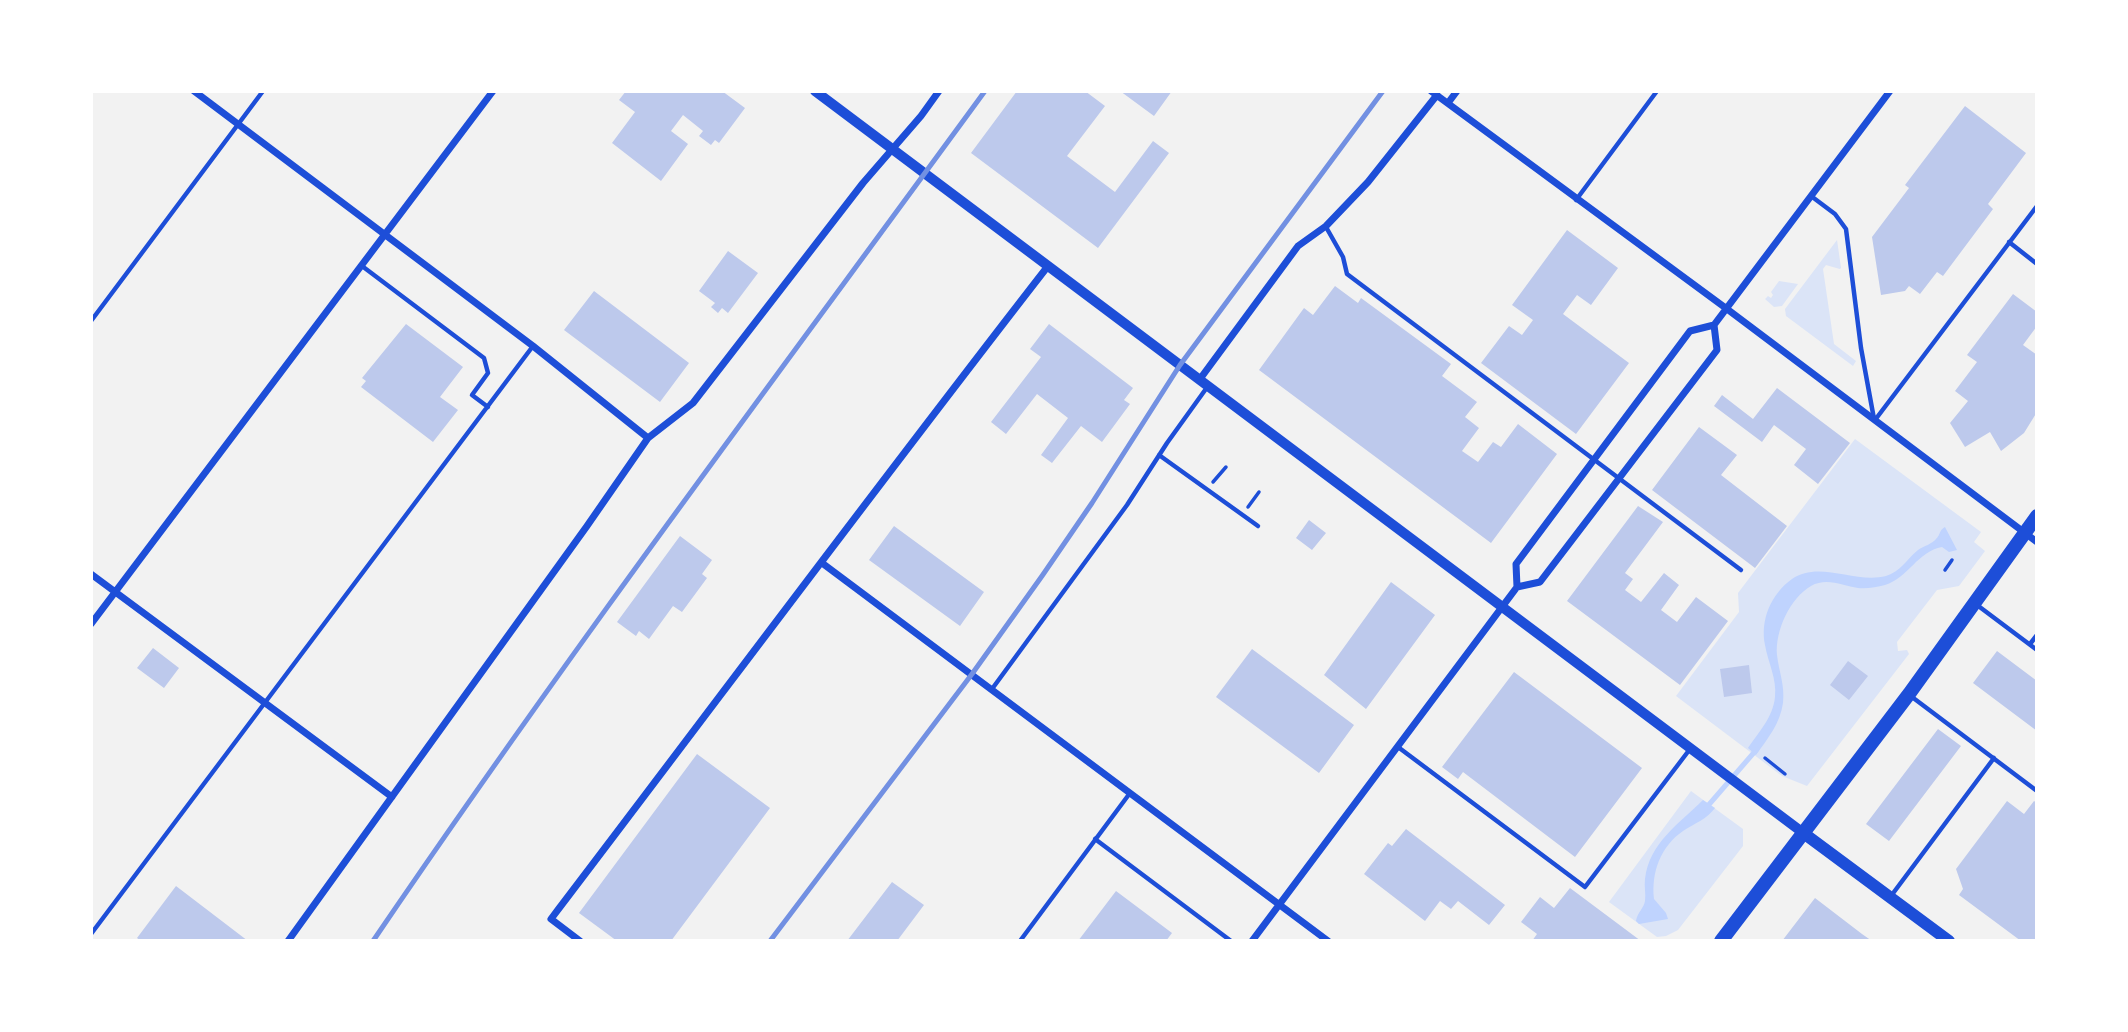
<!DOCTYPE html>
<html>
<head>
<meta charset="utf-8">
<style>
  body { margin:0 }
  #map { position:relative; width:2128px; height:1032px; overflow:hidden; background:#f2f2f2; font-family:"Golos Text",sans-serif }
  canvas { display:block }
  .frame { position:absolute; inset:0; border:93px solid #fff; pointer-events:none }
</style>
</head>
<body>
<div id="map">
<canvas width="2128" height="1032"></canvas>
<div class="frame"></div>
</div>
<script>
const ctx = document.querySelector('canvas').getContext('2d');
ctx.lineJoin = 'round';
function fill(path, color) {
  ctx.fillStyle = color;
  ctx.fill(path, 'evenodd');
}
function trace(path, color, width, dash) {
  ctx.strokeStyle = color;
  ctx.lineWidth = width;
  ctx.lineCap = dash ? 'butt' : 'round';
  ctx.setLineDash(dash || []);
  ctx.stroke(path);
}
fill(new Path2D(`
  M1837,240L1841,268L1840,269L1826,265L1823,269L1834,344L1856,361L1853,366L1786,316L1785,309Z
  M1779,281L1798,284L1782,306L1774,307L1765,299L1768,296L1771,298L1773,295L1771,292Z
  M1855,439L1981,532L1974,542L1985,551L1959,586L1937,590L1897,642L1898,651L1907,650L1909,654L1807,786L1782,776L1676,696L1739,612L1738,593Z
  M1691,791L1743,829V846L1678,930L1666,936L1657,937L1609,902Z`), '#dbe4f7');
fill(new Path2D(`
  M1945,527L1957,550L1949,552L1942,547C1918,551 1908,578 1885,585C1877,587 1867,589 1858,588C1843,586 1827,577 1811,586C1790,598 1775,631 1777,655C1779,672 1785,685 1783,703C1780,724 1768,738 1756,755L1748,748C1759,732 1773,717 1775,697C1777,678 1768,663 1765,645C1760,620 1771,594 1792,579C1819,560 1855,584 1886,576C1900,572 1907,559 1918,550C1924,546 1932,544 1936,539C1941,534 1939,530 1945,527Z
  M1703,800L1715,808C1706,820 1695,823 1683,831C1661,846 1651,872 1654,899L1666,913L1668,919L1639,924L1636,921C1637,913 1644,908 1645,901C1646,894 1644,886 1645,879C1649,843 1680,823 1703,800Z`), '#bfd3fe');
trace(new Path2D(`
  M1706,808L1757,749`), '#bfd3fe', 5);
fill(new Path2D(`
  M626,91H722L745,108L719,143L715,140L711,145L699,136L703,131L683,115L671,131L688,144L661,181L612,143L635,112L619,100Z
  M1017,91H1085L1105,106L1067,156L1115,192L1153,141L1169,153L1098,248L971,153Z
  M1120,91H1172L1154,116Z
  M1965,106L2026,153L1988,204L1993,209L1943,276L1937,272L1920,294L1909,286L1905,291L1881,295L1872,237L1909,188L1905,185Z
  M1567,230L1618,268L1591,305L1577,295L1563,314L1629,363L1576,434L1481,363L1509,326L1522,335L1533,320L1512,305Z
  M728,251L758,273L728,313L722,308L718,313L711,307L715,303L699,291Z
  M1335,286L1358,303L1361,298L1451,364L1442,376L1477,402L1465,417L1479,428L1462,451L1478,462L1493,442L1501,447L1518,424L1557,454L1491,543L1259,370L1304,308L1313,315Z
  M594,291L689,363L660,402L564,330Z
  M2013,294L2037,312V326L2023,345L2037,355V412L2024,433L2001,451L1990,432L1965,447L1950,423L1968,401L1955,391L1977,362L1967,355Z
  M406,324L463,367L440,397L458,410L433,442L361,387L366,381L362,378Z
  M1049,324L1133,388L1124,400L1130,404L1102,442L1081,426L1052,463L1041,455L1068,418L1037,394L1006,434L991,422L1041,357L1030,349Z
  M1777,388L1850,443L1818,484L1794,465L1806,449L1774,425L1762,442L1714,406L1722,395L1753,419Z
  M1699,427L1737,455L1721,475L1787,526L1755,568L1652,490Z
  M1638,506L1663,522L1625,573L1633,579L1625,590L1641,602L1664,573L1679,585L1661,610L1677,622L1696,597L1728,621L1680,685L1567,601Z
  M1309,520L1326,533L1312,550L1296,538Z
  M894,526L984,592L960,626L869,560Z
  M680,536L712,560L702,574L707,578L682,612L673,606L649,639L639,631L636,636L617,622Z
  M1391,582L1435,615L1366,709L1324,675Z
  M153,648L179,668L164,688L137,668Z
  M1252,649L1354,725L1319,773L1216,697Z
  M1997,651L2037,681V731L1973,683Z
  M1848,661L1868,676L1849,700L1830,685Z
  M1749,665L1752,693L1724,697L1720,669Z
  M1514,672L1642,768L1575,857L1463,772L1458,779L1442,767Z
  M1938,729L1961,746L1889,841L1866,824Z
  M697,754L770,808L671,941H617L579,913Z
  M2007,801L2024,814L2034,801L2037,803V941H2021L1959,895L1963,889L1956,869Z
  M1406,829L1505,905L1489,925L1458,901L1451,909L1440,901L1425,921L1364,874L1388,843L1392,846Z
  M892,882L924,905L897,941H847Z
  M176,886L248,941H141L137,938Z
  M1570,888L1641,941H1532L1537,934L1521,922L1540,897L1554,908Z
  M1116,891L1172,933L1166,941H1078Z
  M1815,898L1862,934L1872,941H1782Z`), '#bdc9ec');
trace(new Path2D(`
  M1213,482L1226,467
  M1248,507L1259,492
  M1945,570L1952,560
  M1765,758L1785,774`), '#1d4ed8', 3.5);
trace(new Path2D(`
  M1811,196L1835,214L1846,229L1861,348L1874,419
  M1576,200L1657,91
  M1326,227L1343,257L1347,274L1741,570
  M2009,242L2037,264
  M362,266L484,358L488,373L472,395L488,407
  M91,321L263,91
  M1875,420L2037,206
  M1159,455L1258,526
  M1977,605L2037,650
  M2030,644L2037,635
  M992,689L1127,505L1167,443L1208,386
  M1912,697L2037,791
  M1398,747L1585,887L1690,749
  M1095,839L1231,941
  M1891,896L1994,758
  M91,934L533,346
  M1020,941L1130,793`), '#1d4ed8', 4.5);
trace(new Path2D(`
  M194,91L533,346L648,438
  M1431,91L1727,309L2037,542
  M1448,103L1457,91
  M1200,379L1298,246L1326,226L1368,182L1437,95
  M822,563L1328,941
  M91,574L392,797
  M1517,587L1540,582L1717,350L1714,325
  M91,624L493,91
  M288,941L587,526L648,438L693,403L863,183L921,116L939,91
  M580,941L551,919C717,701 880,482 1048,266
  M1252,941L1517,587L1516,564L1690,331L1714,325L1890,91`), '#1d4ed8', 7);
trace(new Path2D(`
  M815,91L1802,832`), '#1d4ed8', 10);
trace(new Path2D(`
  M1802,832L1949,941`), '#1d4ed8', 12);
trace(new Path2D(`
  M1721,941L1909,694L2037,516`), '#1d4ed8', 14);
trace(new Path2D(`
  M373,941C569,652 779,373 985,91
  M770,941L972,674L1042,576L1092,503L1180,365L1383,91`), '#7290e2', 5);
</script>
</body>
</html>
